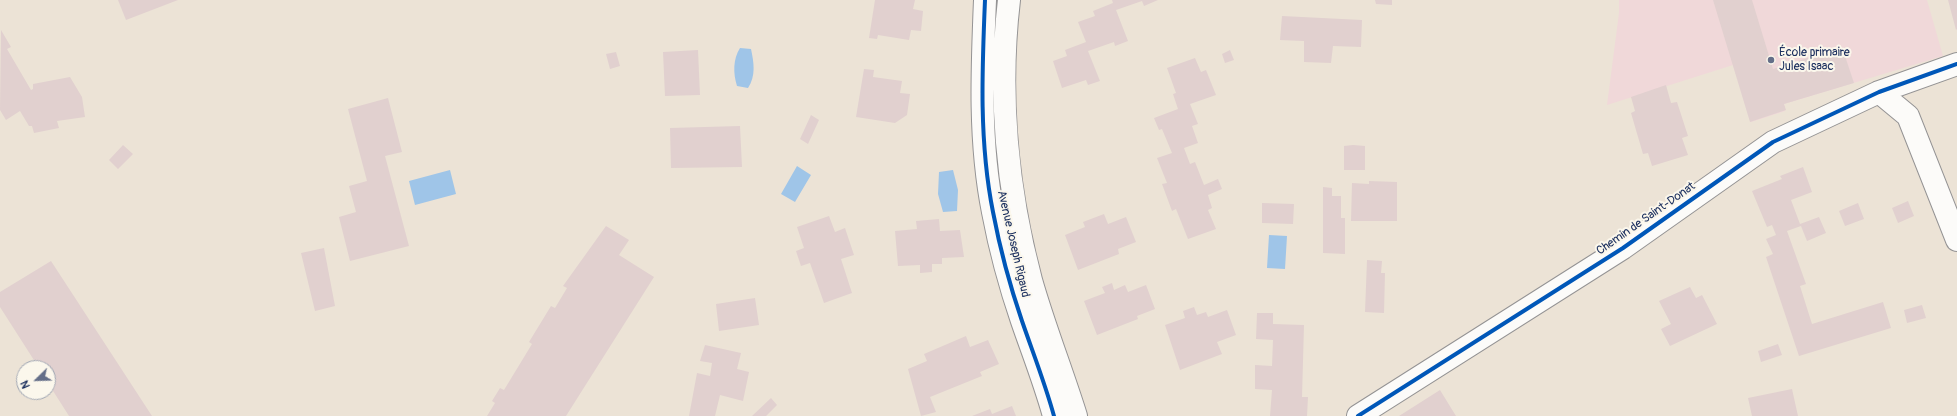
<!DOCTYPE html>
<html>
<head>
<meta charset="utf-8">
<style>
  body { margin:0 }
  #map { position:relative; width:1957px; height:416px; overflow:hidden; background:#ece3d6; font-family:Pangolin,sans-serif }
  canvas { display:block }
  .north { position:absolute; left:16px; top:360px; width:40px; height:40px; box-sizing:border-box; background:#fbf7ec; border:1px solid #a1a7b3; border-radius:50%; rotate:247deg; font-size:11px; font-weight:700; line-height:16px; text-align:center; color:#1b2f5e }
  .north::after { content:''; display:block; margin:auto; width:14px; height:18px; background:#646e88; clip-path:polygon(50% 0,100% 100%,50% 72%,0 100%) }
</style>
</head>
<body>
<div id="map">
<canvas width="1957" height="416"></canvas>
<div class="north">N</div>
</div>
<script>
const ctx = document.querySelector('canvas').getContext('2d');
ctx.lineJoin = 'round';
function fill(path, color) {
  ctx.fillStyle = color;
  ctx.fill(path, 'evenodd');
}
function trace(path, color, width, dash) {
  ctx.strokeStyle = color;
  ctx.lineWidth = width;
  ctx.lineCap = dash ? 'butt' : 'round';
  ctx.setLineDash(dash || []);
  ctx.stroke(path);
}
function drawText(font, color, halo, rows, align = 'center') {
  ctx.font = font + ' Pangolin,sans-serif';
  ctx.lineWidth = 4;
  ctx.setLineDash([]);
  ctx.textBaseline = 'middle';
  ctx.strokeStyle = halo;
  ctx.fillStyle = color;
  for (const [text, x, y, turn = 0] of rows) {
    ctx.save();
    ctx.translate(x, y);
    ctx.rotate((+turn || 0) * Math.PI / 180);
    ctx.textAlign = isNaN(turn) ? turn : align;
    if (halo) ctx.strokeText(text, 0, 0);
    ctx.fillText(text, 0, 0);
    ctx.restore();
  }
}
fill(new Path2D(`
  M1619,0H1927L1943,56L1784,104L1785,111L1751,122L1733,65L1607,105L1619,13Z`), '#f0d8d9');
fill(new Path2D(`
  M740,48L751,49C754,63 756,76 748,88L737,86C733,73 733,59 740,48Z
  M797,166L811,175L795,202L781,194Z
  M450,170L456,194L415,205L409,181Z
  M953,170L958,190L957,211L943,212L938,194L939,172Z
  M1269,235L1287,236L1285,269L1267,268Z`), '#9fc5e8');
fill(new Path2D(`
  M118,0H178L126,20Z
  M875,0H915L913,9L923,11L921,31L911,30L909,40L878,35L877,39L869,38Z
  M1112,0H1158L1144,6L1142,1L1116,10L1128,41L1115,46L1114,42L1088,51L1100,81L1088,85L1086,80L1062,88L1053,61L1067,56L1065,50L1086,42L1078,22L1095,16L1093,11L1113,3Z
  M1375,0H1392V5L1376,4Z
  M1713,0H1752L1773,69L1842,47L1854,83L1784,104L1786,110L1750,122Z
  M1948,0H1957V29L1956,30Z
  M1282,16L1362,20L1361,47L1333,46L1331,63L1304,62V41L1280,40Z
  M1,30L11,47L7,49L31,90L33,89V84L70,77L82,97L85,117L57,121L59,128L34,133L32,126H29L20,111L6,120L0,110Z
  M698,50L700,95L665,96L663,52Z
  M1230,50L1234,60L1225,63L1222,54Z
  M616,52L620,66L610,69L606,54Z
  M1195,58L1201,72L1206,70L1216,95L1190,104L1198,124L1192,126L1198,143L1184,148L1190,164L1195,162L1204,185L1218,179L1222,189L1208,195L1212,208L1208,210L1216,229L1188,239L1176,209L1172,211L1162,184L1167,183L1157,158L1172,153L1162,129L1159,130L1154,118L1178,109L1173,94L1176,93L1167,68Z
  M864,69L874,70L873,77L902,81L900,93L910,94L907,115L895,123L856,117Z
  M1666,85L1671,103L1677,102L1688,136L1682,138L1688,155L1652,166L1648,153L1643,154L1631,113L1635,111L1631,97Z
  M388,98L402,152L385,156L409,246L350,261L339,217L356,212L349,186L367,181L348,109Z
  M811,115L819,120L808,144L800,139Z
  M740,126L742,167L671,168L670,128Z
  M123,145L133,154L118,169L109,160Z
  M1353,145L1365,146V170H1344V146Z
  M1803,167L1812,192L1791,200L1800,224L1819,217L1826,233L1807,241L1801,226L1787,231L1806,284L1800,286L1812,324L1883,302L1891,328L1799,356L1766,257L1773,254L1766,239L1776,235L1772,225L1767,227L1752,191L1782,179L1780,176Z
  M1369,181L1397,182V221H1351L1352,183L1369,184Z
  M1323,187L1332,188V196H1341V218H1345V254L1323,253Z
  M1908,201L1914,216L1898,223L1892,208Z
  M1262,203L1294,204L1293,224L1262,223Z
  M1858,203L1864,219L1845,226L1839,211Z
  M1104,214L1108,224L1126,217L1136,242L1118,249L1119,254L1078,270L1065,235L1085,227L1083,222Z
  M829,216L835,232L845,228L854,255L841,259L852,293L824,303L810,263L801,266L796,251L804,248L797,227Z
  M939,219L940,231L960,230L964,257L942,258V264H932V272L920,273V265L898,266L895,231L917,229L916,221Z
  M606,226L629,240L619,255L654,277L566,416H487L495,403L492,401L500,388L504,390L532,344L529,342L551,306L555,308L567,288L563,286Z
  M324,248L335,306L315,311L301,253Z
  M1367,260L1382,261L1381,273H1385L1384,313L1365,312Z
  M51,261L66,284L152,416H69L48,383V368H39L0,307V292Z
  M1112,283L1114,290L1125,285L1128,292L1146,285L1155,309L1137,316L1138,319L1097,335L1084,301L1105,293L1102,287Z
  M1690,287L1696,298L1702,295L1717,324L1670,346L1661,329L1671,324L1659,301Z
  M755,298L759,325L719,331L716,304Z
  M1922,305L1926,318L1907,323L1904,310Z
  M1194,307L1197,315L1206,312L1208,317L1227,310L1236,335L1217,342L1222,354L1180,370L1165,325L1185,318L1183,311Z
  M1257,313H1273V324L1304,325L1302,397H1308L1307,416H1270L1272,390L1255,389V365L1272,366L1273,340L1256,339Z
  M966,336L970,347L988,340L999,364L980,372L982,376L930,397L936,412L921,416L908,369L927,361L924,354Z
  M1778,344L1782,355L1761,362L1758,351Z
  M705,345L741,353L737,369L749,372L743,401L720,395L715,416H689L697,373L710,376L712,363L700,361Z
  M1792,389L1798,416H1752L1748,398Z
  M1440,390L1456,416H1399Z
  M771,398L777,405L766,416H752Z
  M1012,406L1016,416H972L990,409L992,414Z`), '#e1d0cf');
const minor = new Path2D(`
  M985,0C982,71 979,142 993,212C1000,249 1010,286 1022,321C1033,353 1045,383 1054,416
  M1009,0C998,93 1007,190 1031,280C1044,326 1062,371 1076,416
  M1879,92L1908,116L1957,240
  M1358,416L1623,248L1773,142L1879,92L1957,64`);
trace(minor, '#949394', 24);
trace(minor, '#fcfbf9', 22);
trace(new Path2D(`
  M985,0C982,71 979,142 993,212C1000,249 1010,286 1022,321C1033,353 1045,383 1054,416
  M1358,416L1623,248L1773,142L1879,92L1957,64`), '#0057b8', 4);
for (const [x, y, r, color] of [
  [1771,60,4,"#646e88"]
]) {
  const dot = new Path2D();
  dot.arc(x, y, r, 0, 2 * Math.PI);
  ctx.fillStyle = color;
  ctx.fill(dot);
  trace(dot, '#fbf7ec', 1.5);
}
drawText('12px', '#1b2f5e', '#fbf7ec', [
  ["École primaire",1779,53],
  ["Jules Isaac",1779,67]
], 'left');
drawText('12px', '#1b2f5e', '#fbf7ec', [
  ["Chemin de Saint-Donat",1646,219,-35],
  ["Avenue Joseph Rigaud",1013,244,77]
]);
</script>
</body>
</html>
